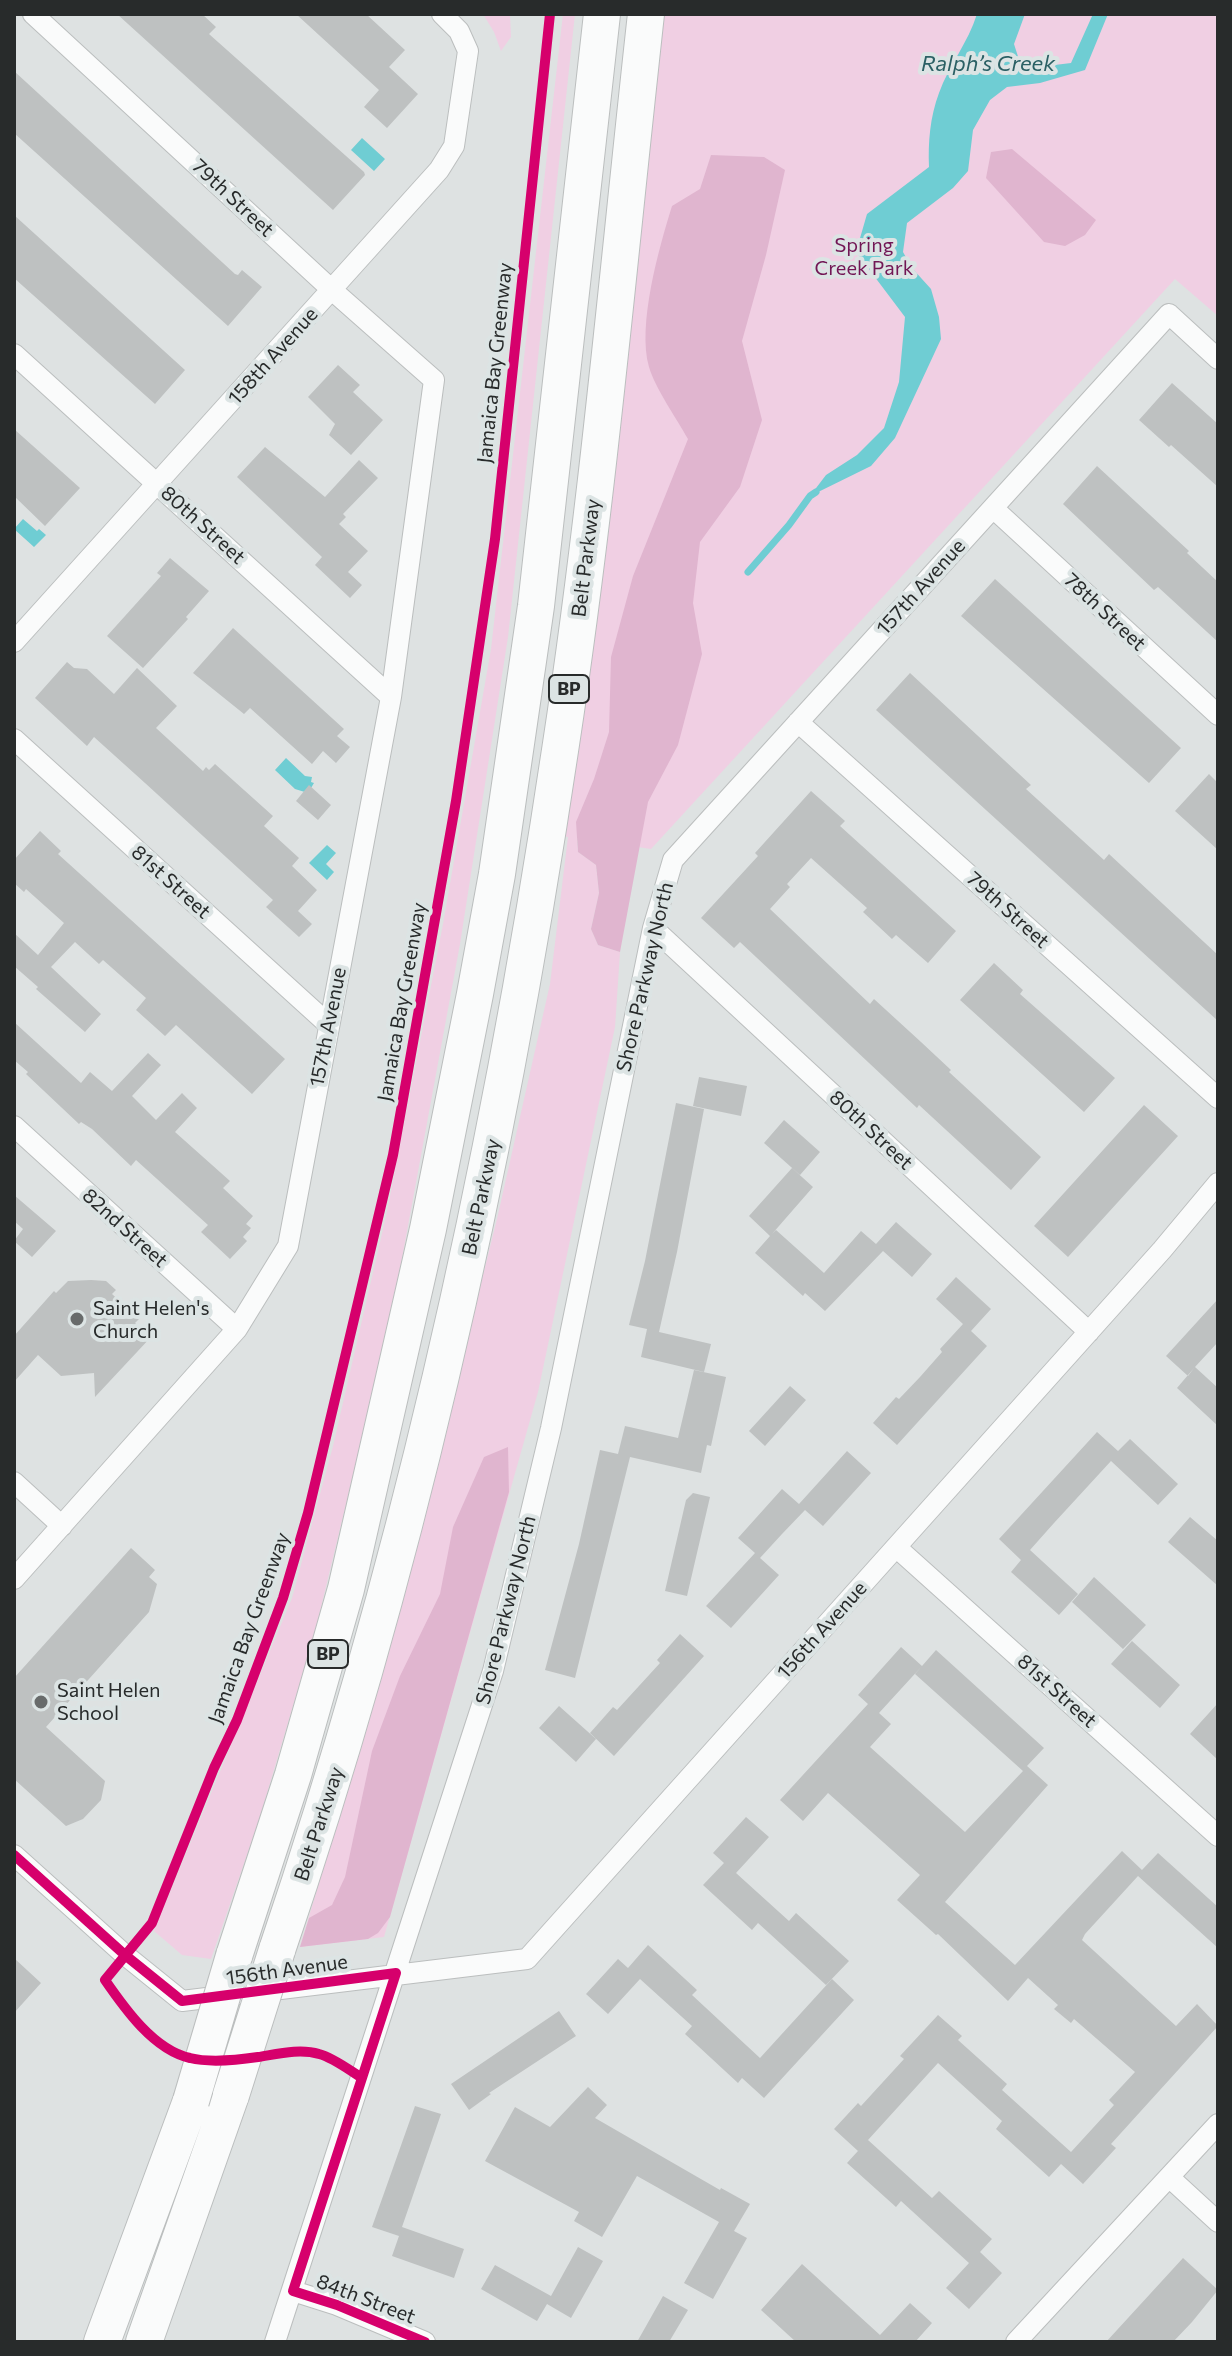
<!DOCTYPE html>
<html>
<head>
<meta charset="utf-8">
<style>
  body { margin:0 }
  #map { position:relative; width:1232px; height:2356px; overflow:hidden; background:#dee2e2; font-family:Commissioner,sans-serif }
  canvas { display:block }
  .frame { position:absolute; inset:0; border:16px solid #282b2b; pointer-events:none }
</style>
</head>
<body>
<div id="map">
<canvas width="1232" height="2356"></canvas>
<div class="frame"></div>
</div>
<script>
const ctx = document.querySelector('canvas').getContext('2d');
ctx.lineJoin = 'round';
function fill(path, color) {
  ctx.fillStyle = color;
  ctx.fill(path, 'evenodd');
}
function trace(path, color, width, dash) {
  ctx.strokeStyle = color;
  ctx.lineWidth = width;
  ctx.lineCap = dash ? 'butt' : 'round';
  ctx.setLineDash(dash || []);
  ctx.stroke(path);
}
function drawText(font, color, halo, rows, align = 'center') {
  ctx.font = font + ' Commissioner,sans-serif';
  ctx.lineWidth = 8;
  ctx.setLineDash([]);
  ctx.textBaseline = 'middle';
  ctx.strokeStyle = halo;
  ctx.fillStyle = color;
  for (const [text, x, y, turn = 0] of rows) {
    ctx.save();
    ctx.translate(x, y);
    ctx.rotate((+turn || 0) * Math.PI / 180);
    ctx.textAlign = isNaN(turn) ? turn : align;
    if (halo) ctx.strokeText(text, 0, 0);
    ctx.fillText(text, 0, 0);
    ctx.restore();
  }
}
fill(new Path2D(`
  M483,14H510L511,37L501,51L494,32Z
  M563,14H575L508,637L460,944L391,1318L315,1632L259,1820L211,1959L182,1955L154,1931L292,1598L333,1446L387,1212L443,924L491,649Z
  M646,14H1218V316L1175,279L651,849L577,838L578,852L596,865L599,893L591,929L598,945L620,952L615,1027L538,1392L384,1937L300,1947L400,1608L497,1219L550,984L568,837L546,833Z`), '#f0cfe3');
fill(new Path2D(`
  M1012,149L1096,220L1085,235L1065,246L1044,242L986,178L991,152Z
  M711,155L764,157L785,170L766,255L742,341L762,420L740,487L700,542L693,603L702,654L678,745L648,802L620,952L598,945L591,929L599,893L596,865L578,852L576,822L594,779L609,732L611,657L633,576L688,439C677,419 655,388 649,367C637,325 659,248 672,206L700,189Z
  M508,1447L509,1492L390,1917L378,1933L368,1939L300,1947L309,1918L332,1905L345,1877L372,1751L400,1676L440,1594L453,1527L484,1457Z`), '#e0b5cf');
fill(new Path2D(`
  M977,14H1025L1014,44L1022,69L1071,63L1093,14H1108L1085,70L1040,83L1007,87L990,100L973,130L968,171L953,188L907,223L903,252L912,268L931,289L939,317L941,339L895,438L871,466L810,496L826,475L857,455L884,428L899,382L905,317L856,252L867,214L929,167C928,142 930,117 939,93C949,65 968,43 977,14Z
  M362,138L385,159L374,171L351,150Z
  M23,519L37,531L39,529L46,535L34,547L14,529Z
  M286,758L305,776L312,777L311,782L314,783L308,793L295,789L275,770Z
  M327,845L336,853L326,864L334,872L327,880L309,863Z`), '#6fcdd3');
trace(new Path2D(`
  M748,572L789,525L810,496L816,492`), '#6fcdd3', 7);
fill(new Path2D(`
  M117,14H202L216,27L209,34L364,172L365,175L333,210Z
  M296,14H366L405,50L389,67L418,94L387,128L364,107L379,90Z
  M14,71L235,274L238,275L242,270L262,287L228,326L14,133Z
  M14,215L185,370L155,404L14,278Z
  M338,365L360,385L353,392L383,420L351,455L329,435L335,424L308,397Z
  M1172,383L1218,424V487L1171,445L1169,447L1139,420Z
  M14,429L80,488L45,526L14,496Z
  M265,447L325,497L359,460L378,478L343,514L346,517L339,524L368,551L348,572L362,585L350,598L315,565L322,557L237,477Z
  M1097,466L1189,551L1187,553L1218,582V642L1158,587L1154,590L1063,504Z
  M170,558L209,591L186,617L188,619L143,668L107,636L161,576L157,573Z
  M995,579L1181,748L1149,783L961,616Z
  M233,628L344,729L337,736L350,747L336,763L323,751L312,764L250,708L244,714L193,673Z
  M67,662L74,668L87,669L114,694L137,668L177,706L156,728L203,771L206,767L209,770L215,764L273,816L264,826L299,858L292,866L317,890L298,911L312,924L299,937L266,907L273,900L145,783L94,737L87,746L35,698Z
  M910,673L1031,785L1026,789L1104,860L1109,854L1218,955V1021L876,710Z
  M1209,774L1218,783V850L1175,811Z
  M309,785L331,805L318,820L296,801Z
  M811,791L845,821L840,826L956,931L928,963L896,935L892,939L863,912L867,908L811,858L787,884L790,887L770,909L870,1004L874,999L921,1042L951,1070L949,1072L1041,1157L1011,1190L919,1105L917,1108L740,942L734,948L701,918L758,856L755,853Z
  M40,831L61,851L58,854L285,1059L252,1094L176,1025L165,1036L136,1010L146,998L103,960L99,964L75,942L51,967L101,1014L85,1032L36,989L38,987L14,966V933L38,955L64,923L26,889L24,892L14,883V860Z
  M994,963L1023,990L1020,994L1115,1078L1084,1112L960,1000Z
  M14,1022L81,1083L90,1072L112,1091L148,1053L161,1065L132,1096L156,1120L182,1093L197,1108L175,1132L230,1181L223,1188L253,1216L246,1224L251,1228L243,1237L247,1241L230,1259L201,1232L208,1225L167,1188L136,1160L131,1166L92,1129L81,1122L79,1124L26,1074L28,1072L14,1060Z
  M699,1077L747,1086L741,1116L693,1106Z
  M676,1103L704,1109L677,1252L659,1332L711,1344L704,1372L641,1357L647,1329L629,1325L645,1261Z
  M1144,1105L1178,1136L1068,1257L1034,1226Z
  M784,1120L820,1152L800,1175L764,1143Z
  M792,1168L813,1187L772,1234L776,1230L824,1273L861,1231L876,1244L896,1222L932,1254L912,1277L883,1251L825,1311L805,1293L803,1296L755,1253L770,1236L749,1216Z
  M14,1195L56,1231L32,1257L14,1241L23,1229L14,1221Z
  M956,1277L991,1309L971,1331L987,1346L897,1445L873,1423L896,1397L899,1399L920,1377L942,1352L940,1349L963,1324L936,1299Z
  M91,1280L106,1281L116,1290L112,1294L139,1319L135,1323L151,1337L95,1397L94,1373L61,1376L38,1355L14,1382V1336L54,1291L56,1293L68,1281Z
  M1218,1299V1342L1195,1367L1218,1388V1426L1177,1388L1194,1368L1188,1376L1166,1356Z
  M694,1370L726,1377L711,1446L707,1445L701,1473L630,1457L575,1678L545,1670L579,1544L600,1450L618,1454L625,1426L678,1438Z
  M790,1386L806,1400L765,1446L749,1431Z
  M1097,1432L1118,1451L1130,1439L1178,1484L1158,1505L1111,1461L1054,1523L1030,1550L1078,1594L1059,1615L1011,1572L1021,1560L999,1539Z
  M847,1451L871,1473L823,1526L805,1510L782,1534L760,1558L779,1575L731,1628L706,1606L755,1553L738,1538L782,1489L799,1504Z
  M693,1493L710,1497L687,1596L665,1591L686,1500Z
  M1190,1517L1218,1541V1586L1168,1542Z
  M131,1548L155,1570L149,1577L157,1584L149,1612L46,1727L105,1781L101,1800L83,1819L66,1826L14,1779V1678Z
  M1094,1577L1146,1625L1123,1649L1072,1602Z
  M680,1634L704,1656L614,1756L590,1733L613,1707L617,1710L660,1663L657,1660Z
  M1132,1641L1180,1685L1160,1708L1111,1664Z
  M901,1647L922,1666L879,1713L891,1724L870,1747L965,1832L1023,1771L915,1674L936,1650L1044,1748L1027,1766L1048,1785L945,1902L1015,1965L1122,1851L1142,1870L1158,1853L1218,1907V1948L1138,1876L1085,1934L1082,1940L1176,2026L1197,2004L1218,2026L1111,2144L1116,2148L1083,2184L1061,2164L1049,2177L996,2129L1002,2121L938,2063L858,2151L834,2129L858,2103L861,2106L904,2059L900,2056L938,2015L962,2036L958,2040L1007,2084L1002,2090L1071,2152L1114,2105L1109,2100L1135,2072L1074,2019L1071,2023L1054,2009L1058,2005L1028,1978L1008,2001L938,1934L936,1935L897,1900L920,1875L828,1793L803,1821L780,1800L868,1704L858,1695Z
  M1218,1703V1760L1190,1734Z
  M559,1706L596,1739L576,1762L539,1728Z
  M746,1817L769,1837L736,1873L789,1921L796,1913L849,1961L826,1985L758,1923L752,1930L703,1885L724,1863L713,1853Z
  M648,1945L697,1990L692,1995L760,2058L832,1979L854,2000L764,2098L742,2078L738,2083L685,2034L692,2026L640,1979L608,2014L586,1994L618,1959L628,1968Z
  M14,1958L41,1983L14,2013Z
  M559,2011L576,2036L489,2093L491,2094L469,2110L451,2084Z
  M588,2087L607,2105L595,2118L720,2190L721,2188L750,2204L734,2231L747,2238L713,2299L684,2283L719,2222L637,2176L602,2237L574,2221L579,2212L485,2161L515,2107L550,2127Z
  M415,2106L441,2114L402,2227L464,2249L454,2278L392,2256L399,2236L372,2227Z
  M868,2140L932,2198L939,2191L992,2239L980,2252L1002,2273L969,2309L946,2288L969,2263L901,2201L896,2207L847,2163Z
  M578,2247L603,2261L571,2318L547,2304L537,2321L481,2289L495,2265L551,2296Z
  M1183,2258L1218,2290L1192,2322L1173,2342H1106Z
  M802,2264L880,2335L910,2303L932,2323L915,2342H796L761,2310Z
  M663,2296L688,2310L669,2342H637Z`), '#bec1c1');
const street = new Path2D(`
  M14,354L391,697
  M993,508L1218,715
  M14,642L439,170L454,146L468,51L459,31L442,14
  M798,722L1218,1098
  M14,739L328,1024
  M653,928L1089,1332
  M14,1126L237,1329
  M14,1482L62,1526
  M896,1547L1218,1836
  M14,1579L237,1329L288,1246L391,697L434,380L332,290L33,14
  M14,1855L125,1955L182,2001L527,1959L1162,1250L1218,1183
  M1169,2177L1218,2222
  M293,2291L337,2305L425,2342
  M275,2342L493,1671L551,1428L653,928L673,860L1169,314L1218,359
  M1016,2342L1218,2124`);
const highway = new Path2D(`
  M277,1950C411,1558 500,1153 561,744C598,502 619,257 646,14
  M234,1956L293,1775L346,1589L428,1229L475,994L497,874L536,606L602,14
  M102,2342L191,2101
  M144,2342L231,2095`);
trace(street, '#bbbebe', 22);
trace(highway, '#bbbebe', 38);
trace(street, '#fafbfb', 20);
trace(highway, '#fafbfb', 36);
const highwayBridge = new Path2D(`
  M231,2095L277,1950
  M191,2101L234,1956`);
trace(highwayBridge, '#bbbebe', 38, []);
trace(highwayBridge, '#fafbfb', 36);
trace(new Path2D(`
  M14,1855L125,1955L182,2001L396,1973L293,2291L337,2305L425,2342
  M362,2078C349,2070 334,2058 319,2054C300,2048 277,2054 258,2057C238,2060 210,2063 190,2058C154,2050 125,2009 105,1980L152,1923L214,1768L237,1720L283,1598L308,1513L393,1155L456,801L495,539L550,14`), '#d6006c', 10);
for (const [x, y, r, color] of [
  [77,1319,8,"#686b6b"],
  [41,1702,8,"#686b6b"]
]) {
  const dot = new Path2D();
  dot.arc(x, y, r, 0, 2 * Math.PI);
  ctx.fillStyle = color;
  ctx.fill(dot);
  trace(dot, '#dce4e4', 3);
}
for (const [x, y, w] of [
  [569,689,40],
  [328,1654,40]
]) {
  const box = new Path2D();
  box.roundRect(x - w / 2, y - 14, w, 28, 6);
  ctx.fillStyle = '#dce4e4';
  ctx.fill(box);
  trace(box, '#282b2b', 2);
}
drawText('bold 18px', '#282b2b', null, [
  ["BP",569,689],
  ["BP",328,1654]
]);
drawText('20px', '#282b2b', '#dce4e4', [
  ["79th Street",233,198,43],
  ["158th Avenue",273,356,-48],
  ["Jamaica Bay Greenway",495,363,-84],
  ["80th Street",203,525,42],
  ["Belt Parkway",586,558,-83],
  ["157th Avenue",921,587,-48],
  ["78th Street",1105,612,43],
  ["81st Street",171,882,42],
  ["79th Street",1008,910,42],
  ["Shore Parkway North",645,977,-77],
  ["Jamaica Bay Greenway",402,1002,-80],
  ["157th Avenue",328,1027,-79],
  ["80th Street",871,1130,43],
  ["Belt Parkway",481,1197,-78],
  ["82nd Street",125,1228,42],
  ["Shore Parkway North",506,1610,-76],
  ["Jamaica Bay Greenway",249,1628,-70],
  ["156th Avenue",822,1630,-48],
  ["81st Street",1057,1691,42],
  ["Belt Parkway",319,1824,-72],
  ["156th Avenue",287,1970,-8],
  ["84th Street",366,2299,21]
]);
drawText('20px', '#721655', '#dce4e4', [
  ["Spring",864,245],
  ["Creek Park",864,268]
]);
drawText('20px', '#282b2b', '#dce4e4', [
  ["Saint Helen's",93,1308],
  ["Church",93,1331],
  ["Saint Helen",57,1690],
  ["School",57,1713]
], 'left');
drawText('italic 22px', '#2b6064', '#dce4e4', [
  ["Ralph’s Creek",988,64]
]);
</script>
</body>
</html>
